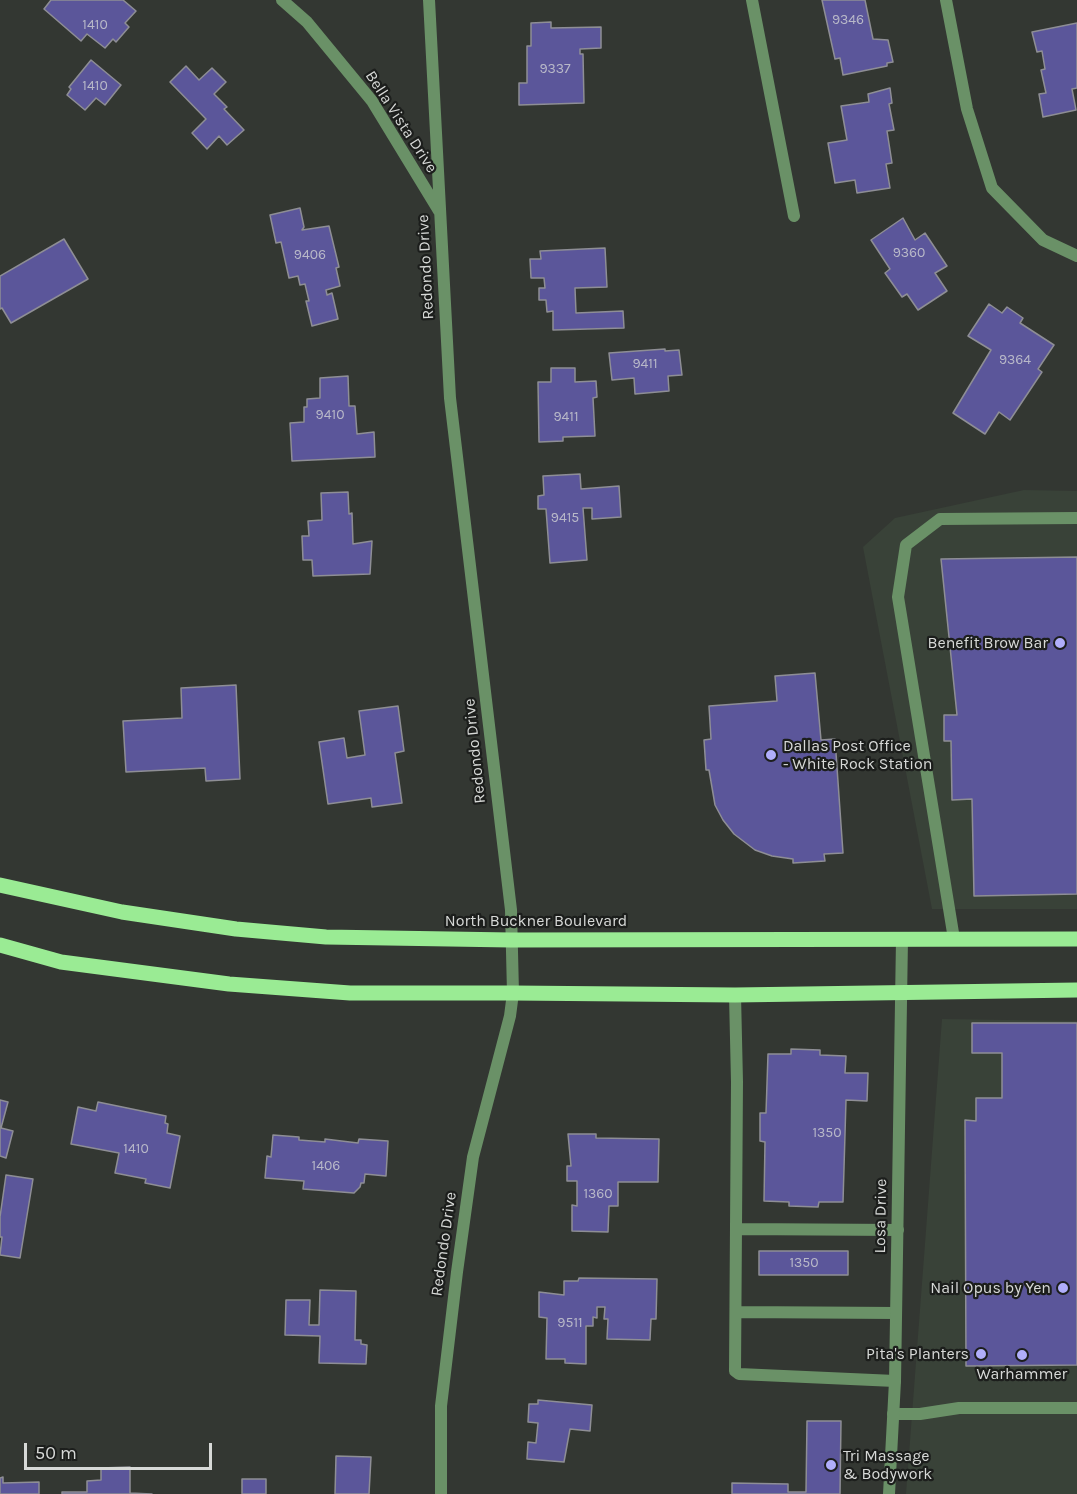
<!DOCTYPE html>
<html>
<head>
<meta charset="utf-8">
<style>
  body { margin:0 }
  #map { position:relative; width:1077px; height:1494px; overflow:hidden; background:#333732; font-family:Karla,sans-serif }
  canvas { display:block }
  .scale { position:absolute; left:24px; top:1443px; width:188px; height:27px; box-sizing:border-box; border:3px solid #d7d9d7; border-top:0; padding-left:8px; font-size:18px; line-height:21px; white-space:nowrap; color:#d7d9d7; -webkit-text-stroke:4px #1c1e1c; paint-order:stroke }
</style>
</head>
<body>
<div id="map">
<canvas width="1077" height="1494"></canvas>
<div class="scale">50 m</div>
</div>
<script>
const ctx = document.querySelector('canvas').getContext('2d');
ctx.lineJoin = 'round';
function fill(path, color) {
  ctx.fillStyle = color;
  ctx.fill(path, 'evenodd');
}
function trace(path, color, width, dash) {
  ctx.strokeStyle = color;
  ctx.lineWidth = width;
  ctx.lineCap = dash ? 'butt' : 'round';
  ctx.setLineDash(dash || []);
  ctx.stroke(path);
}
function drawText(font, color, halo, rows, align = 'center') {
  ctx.font = font + ' Karla,sans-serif';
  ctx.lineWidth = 4.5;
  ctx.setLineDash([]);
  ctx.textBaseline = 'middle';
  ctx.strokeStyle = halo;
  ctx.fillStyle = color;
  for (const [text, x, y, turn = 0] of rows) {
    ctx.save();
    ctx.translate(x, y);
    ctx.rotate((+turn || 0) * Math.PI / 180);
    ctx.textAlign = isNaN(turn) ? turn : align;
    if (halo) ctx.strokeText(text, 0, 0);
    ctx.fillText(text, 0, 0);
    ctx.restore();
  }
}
fill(new Path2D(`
  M1024,490L1077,491V909H932L863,547L895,518Z
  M942,1019L1077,1021V1494H906Z`), '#394238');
const building = new Path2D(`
  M51,0H123L136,11L125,23L129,27L116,42L113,39L105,48L87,34L81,41L44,9Z
  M822,0H865L873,39L888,40L893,62L887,63V66L843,75L840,58L835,59Z
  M551,22V28L601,27V48L580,49V54H583L584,103L519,105V83H527V46H531V23Z
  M1077,23V88L1072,89L1076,110L1043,117L1039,94L1046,93L1041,70L1045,69L1042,51L1037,52L1032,32Z
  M91,60L121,85L105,105L96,98L85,110L67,95L71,89L69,87Z
  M186,66L199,80L212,68L226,82L214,94L227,107L224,109L244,130L227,145L219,136L207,149L192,133L206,119L170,82Z
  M890,88L892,103L889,104L894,130L887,131L892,163L886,164L890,188L857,193L855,180L835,183L828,143L847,140L841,106L869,102L868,94Z
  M300,208L304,227L302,230L329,226L339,267L336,268L340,286L326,290L327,295L332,293L338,319L312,326L306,301H309L305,284L300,285L298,276L289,278L281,242L276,243L270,215Z
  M903,218L915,240L925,233L947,266L935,273L947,291L918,310L907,294L902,297L885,273L890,269L871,240Z
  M64,239L88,279L11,323L2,308L0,309V276Z
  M605,248L607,287L575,288L576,313L623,311L624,328L553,330V311L547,312L546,300H539V288H545L544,278H531L530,259H541L540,251Z
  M989,304L1002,313L1007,307L1023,318L1020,323L1054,345L1038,369L1042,372L1010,420L999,412L985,434L953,413L991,350L968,336Z
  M665,349V351L679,350L682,375L668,376L669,391L635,394L634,378L612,380L609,353Z
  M551,368H575V382L596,381L597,397L593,398L595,436L563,437V441L539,442L538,382H551Z
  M348,376L349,406H355L357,434L374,432L375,457L292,461L290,423L304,422V407H307V399L320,398V378Z
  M580,474L581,489L619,486L621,517L592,519V508H583L587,560L550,563L546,509H538V496L544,495L543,476Z
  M348,492L349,514L352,513L353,544L372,541L370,574L313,576L312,560H303L302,536H309L308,521L322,520L321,493Z
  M1077,557V894L974,896L972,799L952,800L951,741H944V715H957L941,559Z
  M815,673L821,740L835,739L843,853L824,854L825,861L793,863V859L772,856L755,850L734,834L723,820L715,805L709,770H706L704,740L711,739L709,706L777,701L775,676Z
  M236,685L240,779L206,781L205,768L126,772L123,721L182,718L181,688Z
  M398,706L404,751L395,753L402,803L372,807L371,798L328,804L319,742L344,738L347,758L365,755L359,711Z
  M972,1023H1077V1365L966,1366L965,1120L976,1121V1098H1002V1053H972Z
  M791,1049L820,1050V1055L846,1056L845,1073H868L867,1101L846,1100L843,1202H819L818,1207L789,1206V1202L764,1201L765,1142L760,1141V1113H766L768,1054H791Z
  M0,1100L8,1102L1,1128L13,1131L6,1158L0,1156Z
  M98,1102L166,1116L165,1123L168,1124L167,1133L180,1136L170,1188L145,1183L146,1179L115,1173L119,1153L71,1144L78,1107L96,1111Z
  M568,1134H596V1138L659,1139L658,1182H618V1206H609L608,1232L572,1231V1205L577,1206V1181H567V1166H571Z
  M273,1135L299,1137V1140L325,1142V1139L358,1143L359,1139L388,1141L386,1176L365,1174L364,1183H361L360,1187L354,1193L303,1189L304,1181L265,1178L267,1156L271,1157Z
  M6,1175L33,1179L20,1258L0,1255L2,1237H0V1217Z
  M759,1251H848V1275H759Z
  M579,1278L657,1279L656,1319H651L650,1340L607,1339L608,1319H604L605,1307H597V1318L593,1317V1326H586V1364L565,1363V1359H546L547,1318L539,1317V1292L564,1295V1281H578Z
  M320,1290L356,1291L355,1340H361V1344L367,1345L366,1364L319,1363L320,1336L285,1335L286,1300H310L309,1325H319Z
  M538,1400L592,1405L590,1431L570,1429L564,1462L527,1459L528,1442L536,1443L538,1423L528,1422L529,1404H538Z
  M807,1421H841L840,1494H732V1483L788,1484V1492H806Z
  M336,1456L371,1457L369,1494H335Z
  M130,1467V1493L152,1494H62V1492H87V1481L101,1480V1468Z
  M3,1477V1483L39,1482V1494H0V1478Z
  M242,1479H266V1494H242Z`);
fill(building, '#5b569a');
trace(building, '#8e8e95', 1.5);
trace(new Path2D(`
  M752,0L794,216
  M954,939L898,597L906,545L940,519L1077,518
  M735,995L737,1082L735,1371L739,1374L895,1381
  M736,1229L898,1230
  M736,1312L896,1313
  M893,1414H920L959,1408H1077`), '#6a9167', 12);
trace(new Path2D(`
  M282,0L307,22L372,101L439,211
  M429,0L450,398L511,910L513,993L510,1016L473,1157L457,1272L441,1406V1494
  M946,0L967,109L992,188L1043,240L1077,256
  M889,1494L895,1381L902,939`), '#6a9167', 12);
trace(new Path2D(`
  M0,885L122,912L236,929L326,937L511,940L1077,939
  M0,945L61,962L229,984L350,993H513L735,995L1077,990`), '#9aeb94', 15);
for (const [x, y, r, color] of [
  [1060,643,6,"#b0aefa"],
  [771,755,6,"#b0aefa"],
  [1063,1288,6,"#b0aefa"],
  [981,1354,6,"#b0aefa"],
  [1022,1355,6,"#b0aefa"],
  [831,1465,6,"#b0aefa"]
]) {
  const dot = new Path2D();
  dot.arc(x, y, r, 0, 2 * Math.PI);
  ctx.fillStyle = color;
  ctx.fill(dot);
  trace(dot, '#1c1e1c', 2);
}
drawText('14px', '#b8b8c8', null, [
  ["9346",848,20],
  ["1410",95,25],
  ["9337",555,69],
  ["1410",95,86],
  ["9360",909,253],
  ["9406",310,255],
  ["9364",1015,360],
  ["9411",645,364],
  ["9410",330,415],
  ["9411",566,417],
  ["9415",565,518],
  ["1350",827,1133],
  ["1410",136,1149],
  ["1406",326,1166],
  ["1360",598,1194],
  ["1350",804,1263],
  ["9511",570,1323]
]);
drawText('16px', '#d7d9d7', '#1c1e1c', [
  ["Bella Vista Drive",401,122,57],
  ["Redondo Drive",426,267,-93],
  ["Redondo Drive",475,751,-96],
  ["North Buckner Boulevard",536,921],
  ["Losa Drive",881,1216,-89],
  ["Redondo Drive",444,1244,-82]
]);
drawText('16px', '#d7d9d7', '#1c1e1c', [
  ["Benefit Brow Bar",1048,643],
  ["Dallas Post Office",783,746,"left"],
  ["- White Rock Station",783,764,"left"],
  ["Nail Opus by Yen",1051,1288],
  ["Pita's Planters",969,1354],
  ["Warhammer",1022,1374,"center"],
  ["Tri Massage",843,1456,"left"],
  ["& Bodywork",843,1474,"left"]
], 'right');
</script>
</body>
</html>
